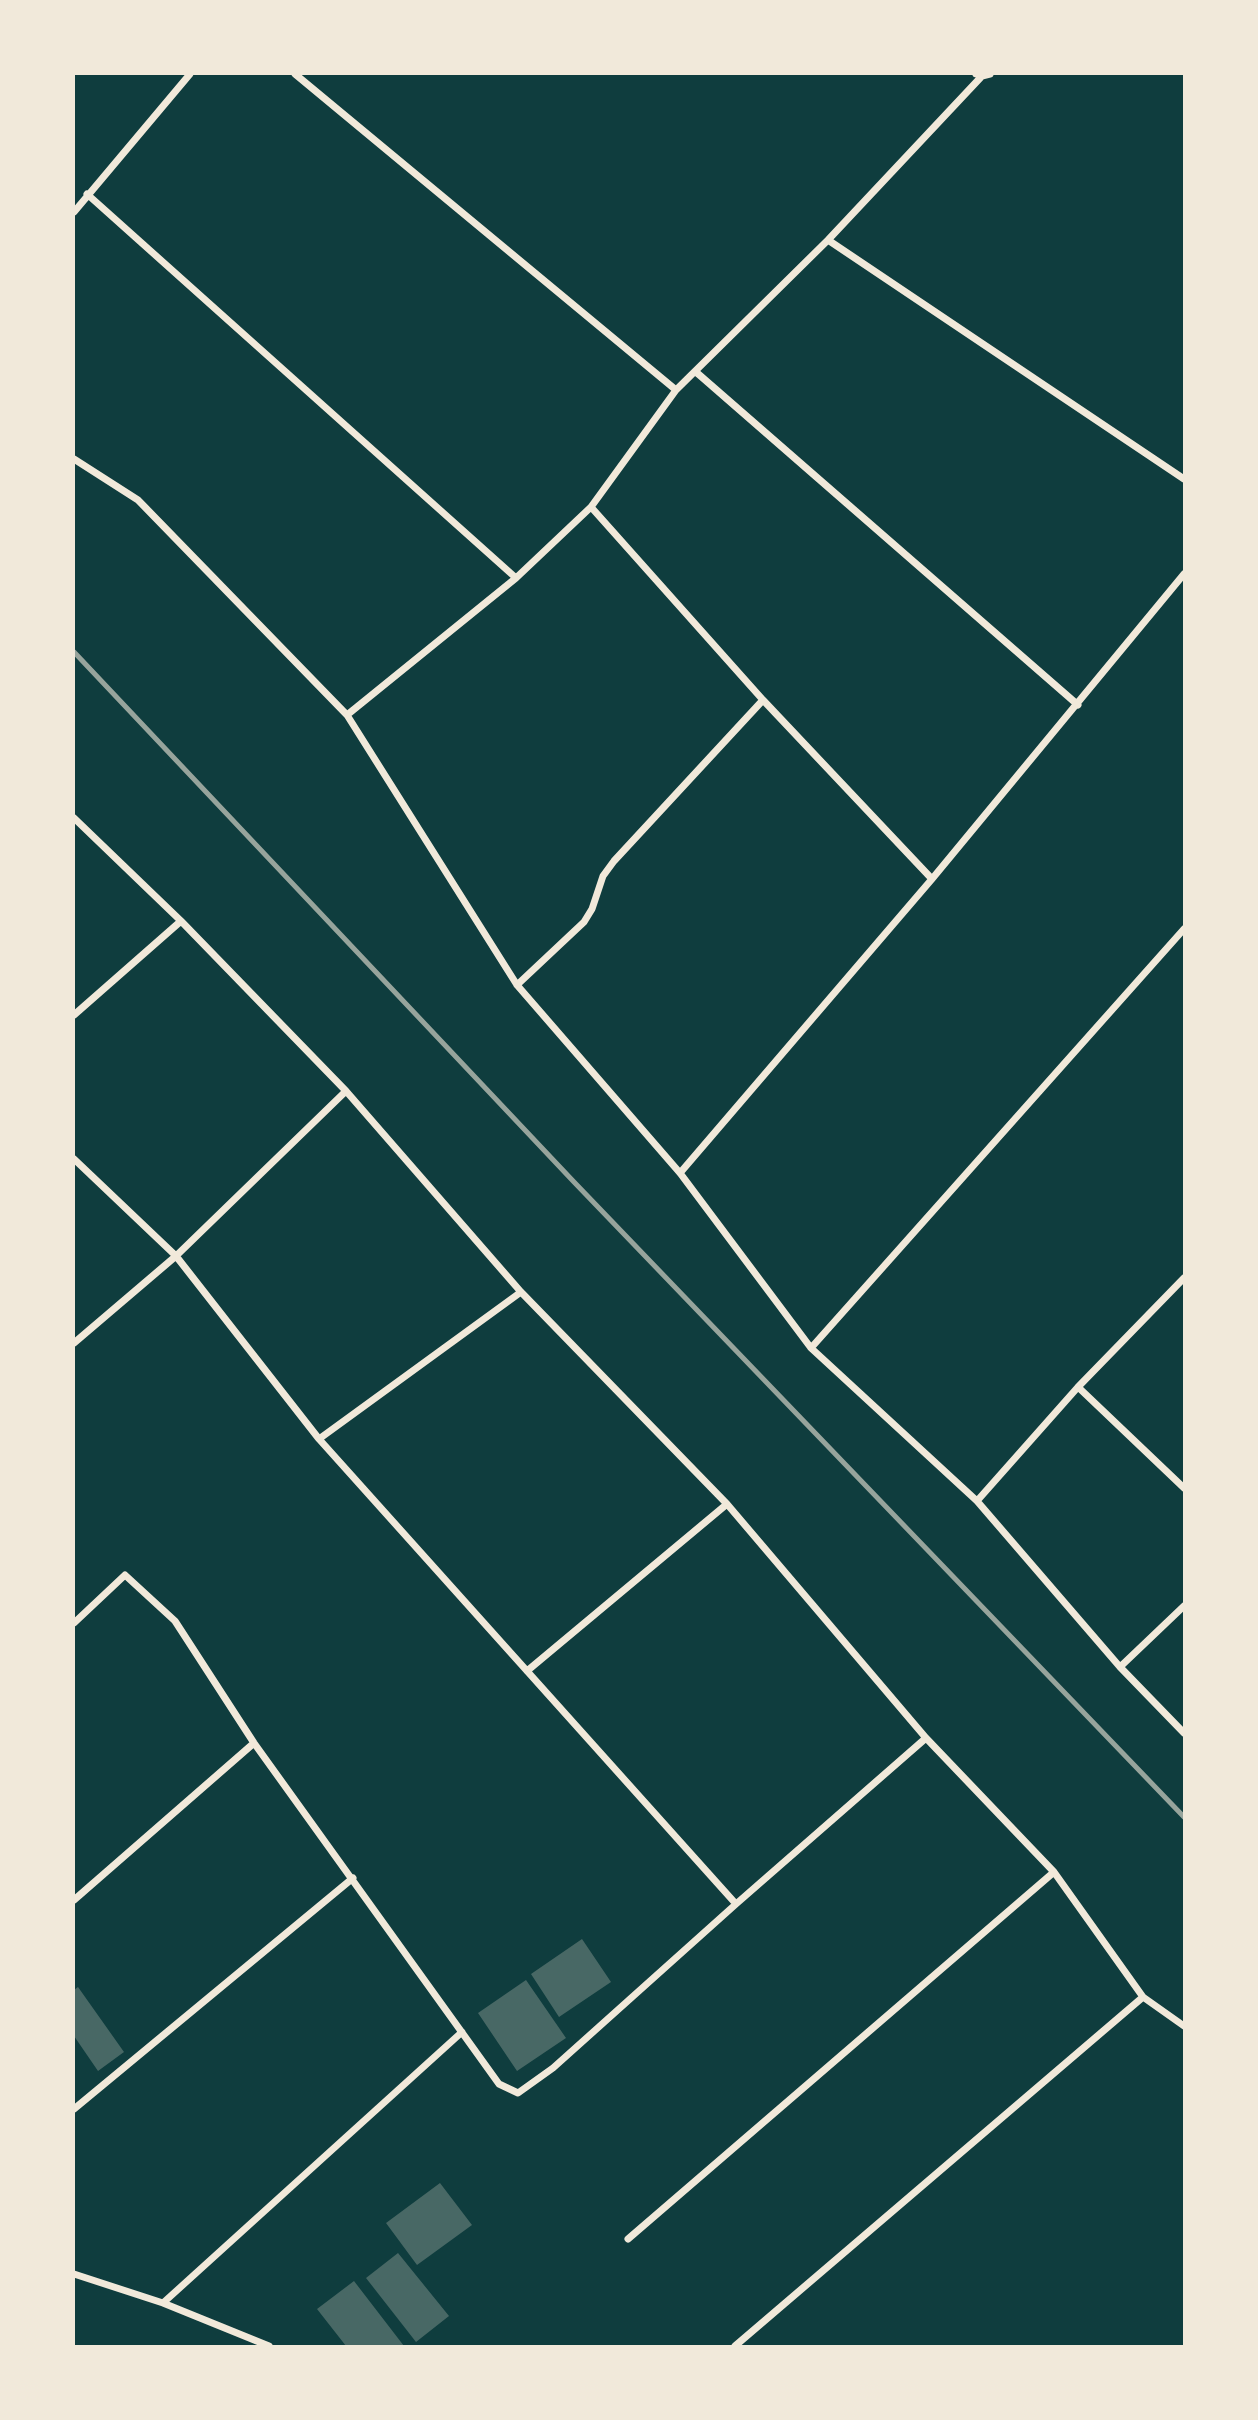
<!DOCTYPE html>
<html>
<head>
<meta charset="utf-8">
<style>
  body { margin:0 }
  #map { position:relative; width:1258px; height:2420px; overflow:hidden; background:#0f3d3e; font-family:"Work Sans",sans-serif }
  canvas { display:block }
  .frame { position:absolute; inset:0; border:75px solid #f1e9da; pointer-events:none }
</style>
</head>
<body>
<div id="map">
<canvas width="1258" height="2420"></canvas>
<div class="frame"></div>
</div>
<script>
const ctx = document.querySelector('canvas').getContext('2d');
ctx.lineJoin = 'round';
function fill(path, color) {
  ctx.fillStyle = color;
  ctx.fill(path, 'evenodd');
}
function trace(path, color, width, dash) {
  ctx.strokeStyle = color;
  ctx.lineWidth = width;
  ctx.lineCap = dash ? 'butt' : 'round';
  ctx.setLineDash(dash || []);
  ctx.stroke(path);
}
fill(new Path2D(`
  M582,1939L611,1982L559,2017L531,1974Z
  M526,1980L566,2038L517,2071L478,2013Z
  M78,1987L124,2052L98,2071L74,2036V1990Z
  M440,2183L472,2225L417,2265L386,2223Z
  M398,2253L449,2316L416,2342L366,2278Z
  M354,2281L404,2346H346L317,2309Z`), '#486865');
trace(new Path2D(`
  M295,74L676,390
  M976,74L982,76L990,74
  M87,194L516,578
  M74,212L190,74
  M828,240L1184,479
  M696,372L1078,705
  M74,459L138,500L347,715L517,985L680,1173L811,1348L977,1501L1120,1667L1184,1733
  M591,507L763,700L932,879
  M347,715L516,578L591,507L676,390L828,240L982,76
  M74,818L181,921L346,1091L521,1292L727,1504L926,1738L1054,1872L1143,1997L735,2346
  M517,985L584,922L592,909L603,876L614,861L763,700
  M74,1015L181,921
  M74,1159L176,1256L319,1439L736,1904
  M680,1173L932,879L1184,574
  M74,1343L176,1256L346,1091
  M811,1348L1184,929
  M1078,1387L1184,1488
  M319,1439L521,1292
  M977,1501L1078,1387L1184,1278
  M74,1623L125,1575L175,1621L254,1743L499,2084L518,2093L553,2068L736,1904L926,1738
  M1120,1667L1184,1606
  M527,1671L727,1504
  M74,1900L254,1743
  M1143,1997L1184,2026
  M74,2109L353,1878
  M628,2239L1054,1872
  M74,2274L163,2303L269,2346
  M163,2303L462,2032`), '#f1e9da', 7);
trace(new Path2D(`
  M74,652L574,1182L1184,1817`), '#97a49c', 5);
</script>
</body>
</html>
